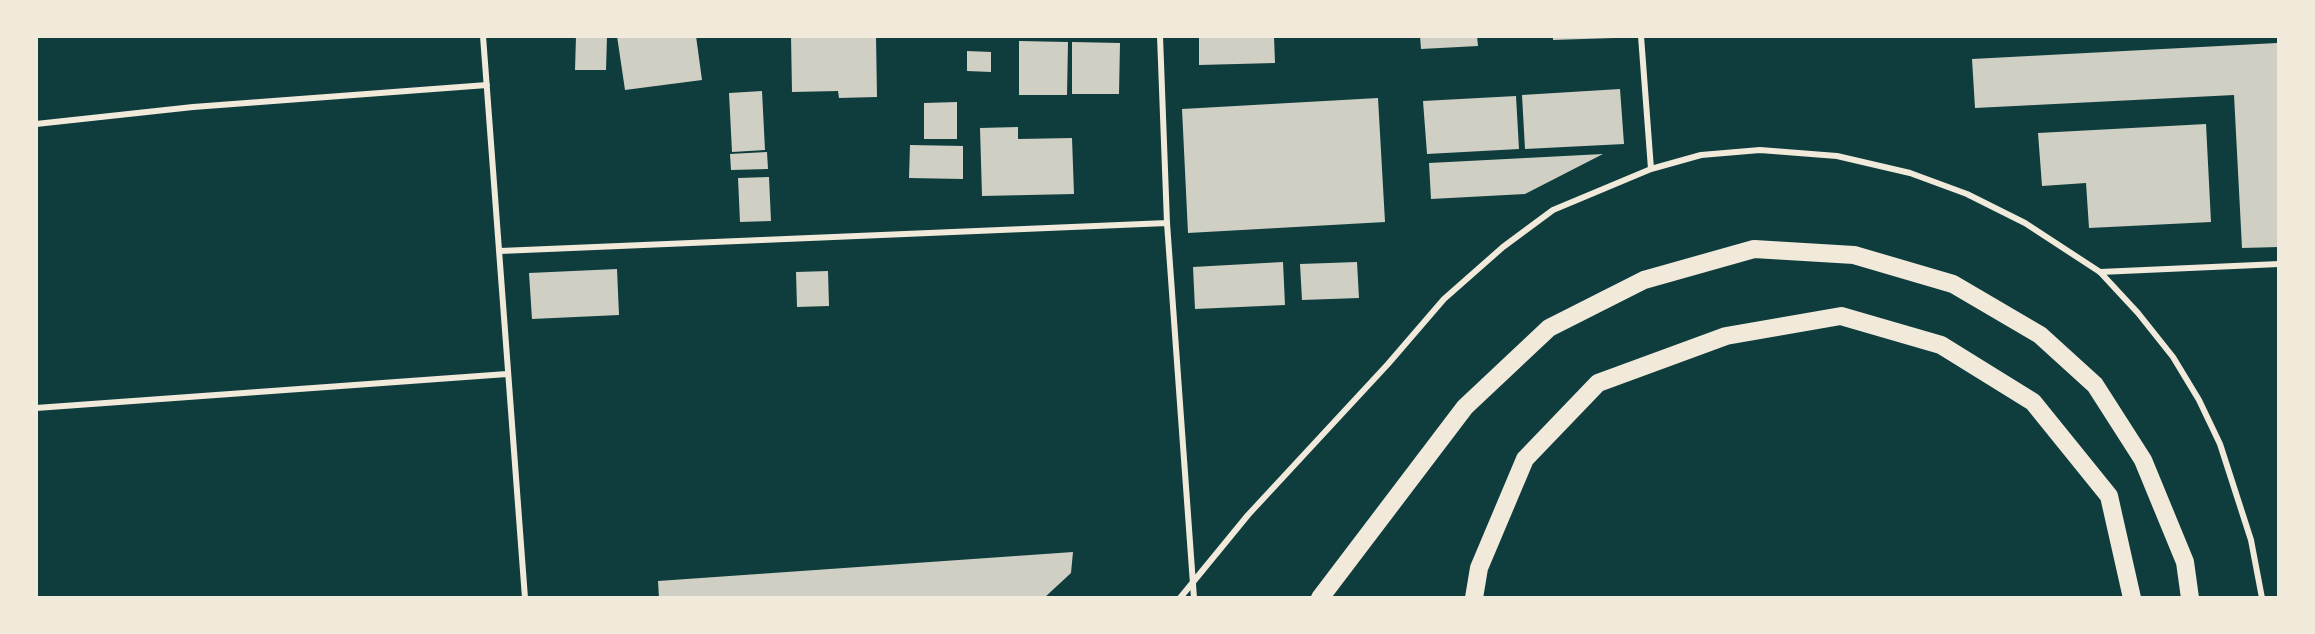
<!DOCTYPE html>
<html>
<head>
<meta charset="utf-8">
<style>
  body { margin:0 }
  #map { position:relative; width:2315px; height:634px; overflow:hidden; background:#0f3d3e; font-family:"Open Sans",sans-serif }
  canvas { display:block }
  .frame { position:absolute; inset:0; border:38px solid #f1e9da; pointer-events:none }
</style>
</head>
<body>
<div id="map">
<canvas width="2315" height="634"></canvas>
<div class="frame"></div>
</div>
<script>
const ctx = document.querySelector('canvas').getContext('2d');
ctx.lineJoin = 'round';
function fill(path, color) {
  ctx.fillStyle = color;
  ctx.fill(path, 'evenodd');
}
function trace(path, color, width, dash) {
  ctx.strokeStyle = color;
  ctx.lineWidth = width;
  ctx.lineCap = dash ? 'butt' : 'round';
  ctx.setLineDash(dash || []);
  ctx.stroke(path);
}
fill(new Path2D(`
  M576,36H607L606,70H575Z
  M617,36H696L702,80L625,90Z
  M791,36H876L877,97L839,98L838,91L792,92Z
  M1199,36H1274L1275,63L1199,65Z
  M1420,36H1477L1478,46L1421,49Z
  M1553,36H1613L1614,38L1553,40Z
  M1019,41L1068,42L1067,95H1019Z
  M1072,42L1120,43L1119,94H1072Z
  M2277,43L2279,85V247L2242,248L2234,95L1975,108L1972,59Z
  M967,51L991,52V72L967,71Z
  M1620,89L1624,144L1525,149L1522,95Z
  M762,91L765,150L732,152L729,93Z
  M1516,96L1519,149L1427,154L1423,101Z
  M1378,98L1385,222L1188,233L1182,109Z
  M957,102V139H924V103Z
  M2206,124L2211,222L2089,228L2086,183L2042,186L2038,133Z
  M1018,127V139L1072,138L1074,194L982,196L980,128Z
  M910,145L963,146V179L909,178Z
  M767,152L768,169L731,170L730,154Z
  M1603,154L1525,194L1431,199L1429,163Z
  M769,177L771,221L740,222L738,178Z
  M1283,262L1285,305L1195,309L1193,267Z
  M1357,262L1359,298L1302,300L1300,264Z
  M617,269L619,315L532,319L529,273Z
  M828,271L829,306L797,307L796,272Z
  M1073,552L1071,573L1044,598H659L658,581Z`), '#cfcfc3');
trace(new Path2D(`
  M483,36L525,598
  M1160,36L1167,223
  M1641,36L1651,169
  M36,124L193,107L487,85
  M500,251L1167,223L1194,598
  M2100,272L2279,264
  M36,408L507,374
  M1180,598L1248,515L1388,364L1444,299L1503,247L1553,210L1651,169L1701,155L1760,150L1837,156L1910,173L1967,194L2025,223L2100,272L2138,313L2173,357L2199,400L2220,444L2251,540L2262,598`), '#f1e9da', 6);
trace(new Path2D(`
  M1320,598L1465,407L1549,328L1644,280L1754,249L1854,255L1953,284L2040,335L2095,385L2143,460L2185,562L2190,598
  M1474,598L1479,568L1525,459L1598,383L1726,336L1841,316L1941,345L2033,402L2109,496L2132,598`), '#f1e9da', 18);
</script>
</body>
</html>
